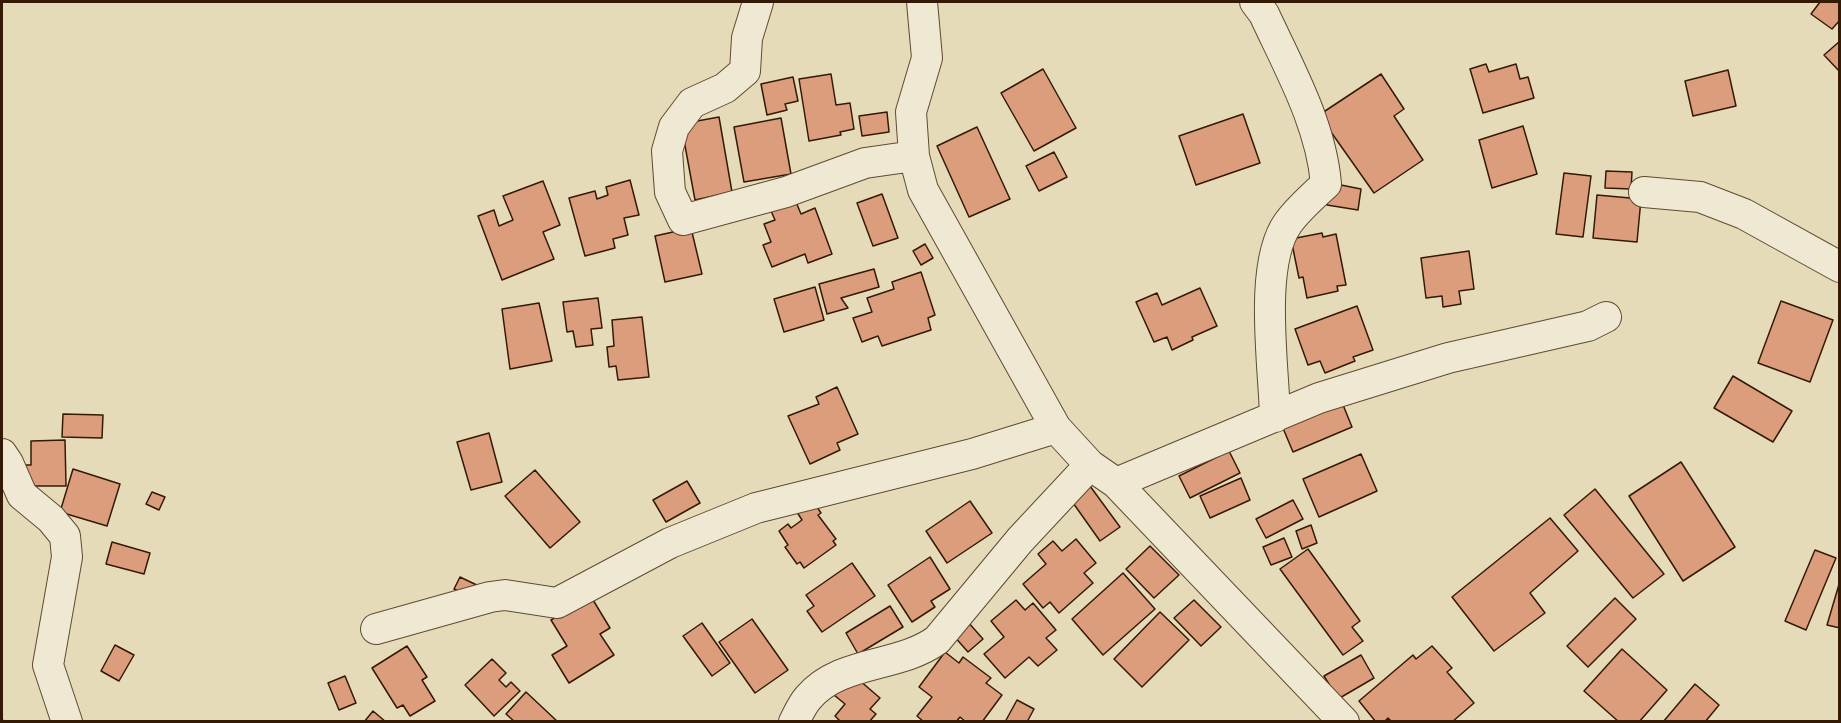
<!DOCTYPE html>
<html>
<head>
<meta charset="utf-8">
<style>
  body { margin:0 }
  #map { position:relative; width:1841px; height:723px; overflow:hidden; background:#e6dbb9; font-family:"IM FELL English",serif }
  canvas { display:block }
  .frame { position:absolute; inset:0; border:3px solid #341a05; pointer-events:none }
</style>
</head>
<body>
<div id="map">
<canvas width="1841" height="723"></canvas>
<div class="frame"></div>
</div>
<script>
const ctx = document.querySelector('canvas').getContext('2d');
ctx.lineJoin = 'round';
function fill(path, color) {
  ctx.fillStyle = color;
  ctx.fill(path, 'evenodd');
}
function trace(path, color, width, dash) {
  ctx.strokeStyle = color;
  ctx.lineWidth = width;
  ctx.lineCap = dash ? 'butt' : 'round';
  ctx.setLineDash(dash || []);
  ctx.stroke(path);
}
const building = new Path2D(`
  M1820,2H1840V20L1832,29L1811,14Z
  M1840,41V72L1824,55Z
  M1486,64L1489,72L1516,64L1520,79L1528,77L1534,98L1483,113L1470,69Z
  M1043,69L1076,128L1034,151L1001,93Z
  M1728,70L1736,106L1693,116L1685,81Z
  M831,74L836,105L850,103L854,129L840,132L841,135L809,141L799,79Z
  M1381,74L1404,109L1394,116L1423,160L1374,193L1319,115Z
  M793,77L798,101L785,104L787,110L767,115L761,84Z
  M887,112L889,132L862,136L859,116Z
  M1243,114L1260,163L1196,185L1179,136Z
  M719,117L732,192L695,200L681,124Z
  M781,118L791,174L744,182L734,127Z
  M1523,126L1537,174L1492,188L1479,140Z
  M977,127L1010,199L969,217L937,146Z
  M1054,152L1067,177L1039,191L1026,166Z
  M1606,171L1632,172L1631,189L1605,188Z
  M1564,173L1591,176L1583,237L1556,234Z
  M630,180L639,215L624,218L628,235L613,239L615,248L585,256L569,198L595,191L597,199L608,195L606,187Z
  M543,181L560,225L543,232L554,259L502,280L478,216L494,210L499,226L513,220L503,196Z
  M1331,183L1361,189L1358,210L1327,205Z
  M882,194L898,238L873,246L857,203Z
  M1597,195L1641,199L1637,242L1593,238Z
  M796,202L801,214L815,208L832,254L808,263L805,254L772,267L763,245L771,242L764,224L775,220L771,211Z
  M691,228L702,274L665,282L655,236Z
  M1322,233L1323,237L1336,234L1346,285L1337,286L1338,291L1307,298L1303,277L1299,278L1291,239Z
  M925,244L933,258L921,265L913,251Z
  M1469,251L1474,289L1459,291L1461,304L1443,307L1442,296L1426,298L1421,258Z
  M874,269L879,287L841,298L848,308L827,314L819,284Z
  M921,272L935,315L928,318L931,330L882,346L878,336L862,342L853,318L872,312L867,298L894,289L892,282Z
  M815,287L824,320L784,332L774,299Z
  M1200,288L1217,326L1192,337L1193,340L1172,350L1167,337L1154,342L1136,302L1157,293L1162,305Z
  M598,298L602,328L591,329L593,345L576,347L573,331L567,332L563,302Z
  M1781,301L1833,320L1810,382L1758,363Z
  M539,303L552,361L510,369L502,309Z
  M1357,306L1373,350L1353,357L1355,361L1325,373L1320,361L1308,365L1295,329Z
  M642,317L649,377L618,380L616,366L609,367L607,347L614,346L612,320Z
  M1733,376L1792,411L1773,442L1714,408Z
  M837,387L858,434L837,443L840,450L810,464L788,416L819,404L816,397Z
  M1339,395L1352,427L1293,452L1280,421Z
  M63,414L103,415L102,438L62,437Z
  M489,433L502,482L471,490L457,442Z
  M65,440L66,486H22V465H31V441Z
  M1229,451L1240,473L1190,498L1179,476Z
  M1361,454L1377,491L1319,517L1303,479Z
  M1681,462L1735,547L1683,581L1629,496Z
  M73,469L120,484L107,526L60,512Z
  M535,470L580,522L550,548L505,496Z
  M1241,478L1250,500L1210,518L1200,496Z
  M687,481L700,503L666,522L653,500Z
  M1090,486L1120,527L1100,541L1071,500Z
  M1595,489L1664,574L1633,598L1564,515Z
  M152,492L165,497L159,510L146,504Z
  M811,498L821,513L818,515L836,539L833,541L836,545L804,568L800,562L797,564L785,547L788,545L779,531L788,524L791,528L802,520L795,509Z
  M1293,500L1303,519L1266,538L1256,519Z
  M970,501L992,533L947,563L926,531Z
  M1550,518L1578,551L1530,593L1545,613L1494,651L1452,597Z
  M1311,525L1317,543L1302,549L1296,531Z
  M1284,538L1292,557L1271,565L1263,547Z
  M1076,539L1096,563L1084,573L1093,583L1059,613L1050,602L1043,608L1023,584L1046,564L1038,554L1053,541L1062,551Z
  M112,542L150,553L144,574L106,564Z
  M1150,546L1179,575L1154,598L1126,569Z
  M1308,549L1360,621L1352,627L1363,641L1343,655L1280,569Z
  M1815,550L1836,558L1806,630L1785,621Z
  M930,557L950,589L931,601L935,607L912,622L888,585Z
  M852,563L875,596L822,632L807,611L814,606L806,595Z
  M1123,573L1155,609L1103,655L1072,619Z
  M460,577L483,588L477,600L454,589Z
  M1840,581V628L1827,625Z
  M590,595L610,628L600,634L614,655L569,683L552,655L567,646L551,620Z
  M1615,598L1636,619L1588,667L1567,646Z
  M1016,600L1025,610L1033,603L1056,630L1046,638L1057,650L1038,666L1029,657L1005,678L984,654L1004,637L991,621Z
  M1194,600L1221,627L1201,646L1174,618Z
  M890,606L903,627L858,654L846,633Z
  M1160,612L1189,640L1142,687L1114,659Z
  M752,619L788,670L755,693L719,642Z
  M968,622L983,639L968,652L953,635Z
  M702,623L730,663L712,676L683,636Z
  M115,645L134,655L119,681L101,671Z
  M407,646L427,677L422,680L435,701L410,716L403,705L397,708L372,668Z
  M1432,646L1452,668L1447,672L1474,703L1452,722H1392L1388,718L1384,722H1376L1359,701L1413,655L1416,659Z
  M1622,649L1667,690L1639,722H1619L1584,691Z
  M945,652L959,663L963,657L991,678L986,683L1002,695L982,722H966L960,717L956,722H924L917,716L932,697L919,687Z
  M1361,655L1374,678L1338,699L1324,676Z
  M492,659L506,673L499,680L506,687L511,682L520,691L494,716L465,685Z
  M852,674L880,698L870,709L876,714L869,722H841L835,716L845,704L834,695Z
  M345,676L356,703L339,710L328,683Z
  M1695,684L1719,705L1705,722H1663Z
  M526,692L558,722H515L506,714Z
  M1017,700L1034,709L1027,722H1005Z
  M373,711L386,722H364Z`);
fill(building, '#db9d7c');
trace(building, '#341a05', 1.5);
const street = new Path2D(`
  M758,2L747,38L745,71L725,88L692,103L674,127L667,151L670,192L683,220L786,192L865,163L914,156
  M922,2L927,58L911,112L914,156L923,190L1056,428L1090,465L1116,483L1344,722
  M1255,2L1264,14C1289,68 1321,124 1326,184C1313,196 1298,209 1288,223C1258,265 1274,367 1275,417
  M1644,192L1700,197L1744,214L1840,267
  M2,454L8,463L22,495L51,519L65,536L67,557L48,665L67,722
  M1116,483L1319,398L1448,358L1588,326L1606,317
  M376,629L490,597L505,595L557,603L670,543L756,508L972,454L1056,428
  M794,722C798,714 802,705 808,698C840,660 899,668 937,640L1020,540L1090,465`);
trace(street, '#604a32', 32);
trace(new Path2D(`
  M2,721L3,722`), '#341a05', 4, [1.5, 3]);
trace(street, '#efe8d2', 30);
</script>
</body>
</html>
